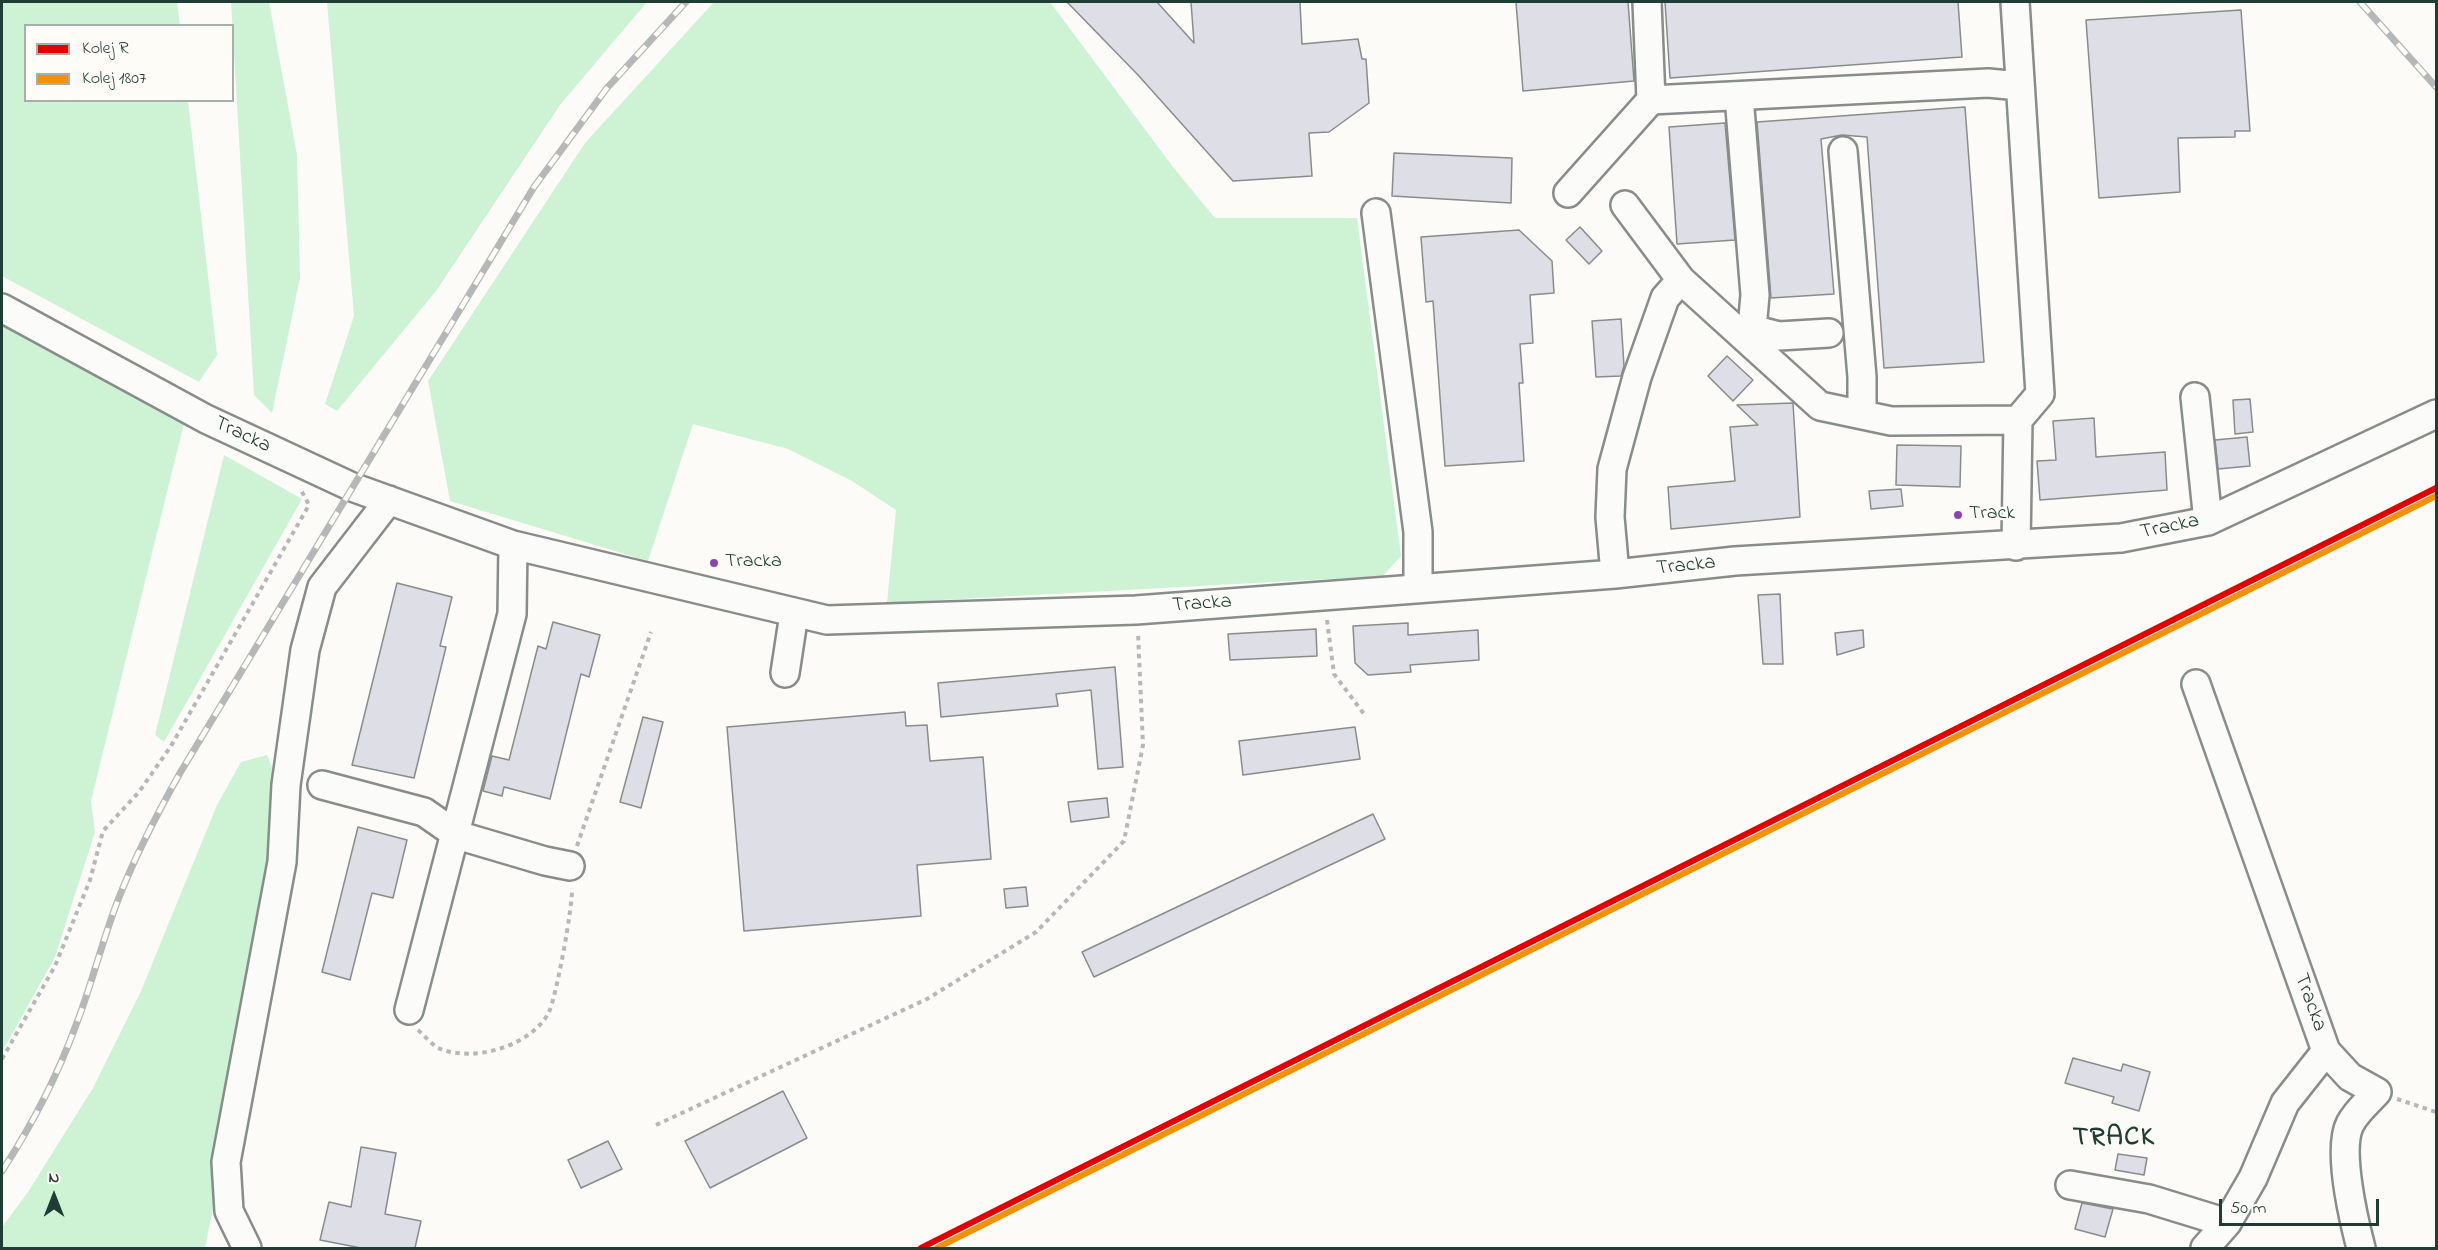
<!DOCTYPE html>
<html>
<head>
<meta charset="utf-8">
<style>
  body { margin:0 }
  #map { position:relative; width:2438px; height:1250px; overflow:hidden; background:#fcfbf8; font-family:"Indie Flower",sans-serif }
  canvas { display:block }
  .frame { position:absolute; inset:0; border:3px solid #1f3d34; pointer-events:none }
  .legend { position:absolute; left:24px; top:24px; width:210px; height:78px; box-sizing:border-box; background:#fdfcf7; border:2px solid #a4b0a9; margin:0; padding:8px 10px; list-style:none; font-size:18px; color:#1f3d34 }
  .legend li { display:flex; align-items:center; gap:12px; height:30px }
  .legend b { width:30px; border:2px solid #a4b0a9 }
  .north { position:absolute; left:24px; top:1166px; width:60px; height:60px; -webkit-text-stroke:4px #fdfcf7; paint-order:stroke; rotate:0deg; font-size:16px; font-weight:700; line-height:24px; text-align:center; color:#1f3d34 }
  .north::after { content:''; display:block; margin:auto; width:21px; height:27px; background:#1f3d34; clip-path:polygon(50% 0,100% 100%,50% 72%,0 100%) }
  .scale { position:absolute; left:2219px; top:1199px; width:160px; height:27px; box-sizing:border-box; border:3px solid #1f3d34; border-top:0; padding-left:8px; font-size:18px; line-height:21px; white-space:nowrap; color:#1f3d34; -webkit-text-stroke:4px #fdfcf7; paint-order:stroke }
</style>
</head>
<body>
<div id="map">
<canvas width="2438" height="1250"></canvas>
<div class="frame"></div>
<ul class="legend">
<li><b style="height:8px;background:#e50000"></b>Kolej R</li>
<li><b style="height:8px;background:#f49103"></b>Kolej 1807</li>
</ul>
<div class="north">N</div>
<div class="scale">50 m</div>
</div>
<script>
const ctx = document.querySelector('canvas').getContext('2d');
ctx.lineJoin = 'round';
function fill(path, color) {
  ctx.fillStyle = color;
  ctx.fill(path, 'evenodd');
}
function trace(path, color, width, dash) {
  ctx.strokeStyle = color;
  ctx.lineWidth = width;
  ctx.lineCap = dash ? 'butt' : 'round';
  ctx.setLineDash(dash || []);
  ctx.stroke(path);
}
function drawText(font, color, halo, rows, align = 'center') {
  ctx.font = font + ' "Indie Flower",sans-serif';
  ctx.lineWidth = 4.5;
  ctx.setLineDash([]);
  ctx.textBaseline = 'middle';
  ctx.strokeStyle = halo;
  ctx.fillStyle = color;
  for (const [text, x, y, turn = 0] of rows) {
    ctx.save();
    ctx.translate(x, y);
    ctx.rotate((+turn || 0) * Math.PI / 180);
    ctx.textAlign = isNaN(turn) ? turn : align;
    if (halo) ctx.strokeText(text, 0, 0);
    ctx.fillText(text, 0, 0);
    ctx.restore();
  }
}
fill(new Path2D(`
  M2,2H177L180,25L26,26V100L188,101L217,355L199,382L2,276Z
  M231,2H269L297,155L300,278L272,413L254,395Z
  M327,2H647L560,105L436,291L337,411L325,404L354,316Z
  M714,2H1050L1173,167L1215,218H1357L1401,556L1383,576L887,603L896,510L852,481L788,449L693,424L648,561L450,501L428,381L585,143Z
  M2,310L186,415L91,801L95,832L55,957L2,1052Z
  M224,455L302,499L164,742L155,735Z
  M267,755L280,787L229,1129L205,1248H2V1227L28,1192L93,1088L141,991L217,805L241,762Z`), '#cdf3d4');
const building = new Path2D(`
  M1067,2H1157L1194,43L1191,2H1300L1302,44L1358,39L1362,59H1366L1369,103L1329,132L1309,133L1312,176L1233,181L1138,75Z
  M1516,2H1628L1634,81L1523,91Z
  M1665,2H1958L1962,57L1670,78Z
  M2241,10L2250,131H2235V137L2178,138L2180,192L2099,198L2086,20Z
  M1965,107L1984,362L1884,368L1867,137L1842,135L1821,139L1834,294L1771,298L1757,122Z
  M1725,123L1735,240L1677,244L1669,127Z
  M1394,153L1512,158L1511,203L1392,196Z
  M1580,227L1602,251L1589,264L1566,240Z
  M1519,230L1552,261L1554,293L1530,295L1533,343L1520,344L1523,383H1519L1524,461L1445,466L1433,301L1426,302L1421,237Z
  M1621,319L1624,366L1621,376L1596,377L1592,321Z
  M1727,356L1753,380L1733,401L1708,376Z
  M2250,399L2253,432L2235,434L2233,400Z
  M1793,403L1800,517L1671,529L1668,487L1735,481L1730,427L1758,425L1737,405Z
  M2094,418L2096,457L2165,452L2167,490L2040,500L2037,461L2056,460L2053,421Z
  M2247,437L2250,466L2218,469L2215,440Z
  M1897,445L1961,446L1960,487L1896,485Z
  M1901,489L1903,506L1871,509L1869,491Z
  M397,583L452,597L440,646L446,647L414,778L352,765Z
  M1780,594L1783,664H1763L1758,595Z
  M553,622L600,635L589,677L581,674L550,799L504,787L502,796L483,791L492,756L509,760L538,646L546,649Z
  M1408,623V635L1478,630L1479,660L1410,665L1411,672L1368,675L1355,663L1353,626Z
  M1316,629L1317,656L1230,660L1228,634Z
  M1863,630L1864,647L1837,655L1835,633Z
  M1115,667L1123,767L1098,769L1091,690L1056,694L1058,706L941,717L938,683Z
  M905,712L906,726L927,725L930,761L983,757L991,859L917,865L921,916L744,931L727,727Z
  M643,717L663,722L641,808L620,802Z
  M1355,727L1360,759L1243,775L1239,741Z
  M1107,798L1109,817L1071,822L1068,802Z
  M1373,814L1385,839L1094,977L1082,952Z
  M358,827L407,840L393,898L372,893L350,980L322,972Z
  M1026,887L1028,906L1006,908L1004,889Z
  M2073,1058L2121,1071L2123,1064L2150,1072L2139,1111L2112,1103L2114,1097L2065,1083Z
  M783,1091L807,1138L710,1188L685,1141Z
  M608,1141L622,1169L581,1188L568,1160Z
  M361,1147L396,1153L385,1214L421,1221L415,1248H361L320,1240L329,1202L351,1207Z
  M2118,1154L2147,1158L2144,1175L2115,1170Z
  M2082,1203L2113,1209L2105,1237L2075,1229Z`);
fill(building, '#dddee6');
trace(building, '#888d8a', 1.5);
const minor = new Path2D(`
  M1739,96L1755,295L1752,329L1745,338
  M1651,100L1988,83L2020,86
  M1843,151L1862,377V414
  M1568,193L1651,100L1647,2
  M1625,205L1681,280L1820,406L1891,421L2018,420L2040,394L2015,2
  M1376,213L1418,532V588
  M2,308L206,419L352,487L513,545L827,620L1136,610L1615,574L1735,561L2121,538L2208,521L2436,414
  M1752,329L1779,336L1829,333
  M2195,397L2208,521
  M2016,546L2018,420
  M1615,574L1610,517L1612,469L1637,377L1665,298L1681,280
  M785,673L794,614
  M2196,684L2326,1051L2350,1077L2377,1092C2368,1102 2356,1112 2350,1124C2337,1150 2354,1221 2361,1248
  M322,785L424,812L457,835L545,861L570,866
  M409,1010L512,614L513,545
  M2070,1185L2149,1199L2227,1223
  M247,1248L229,1211L226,1162L282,862L286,785L305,650L322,587L389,500
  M2205,1248L2227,1223L2253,1178L2285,1103L2326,1051`);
trace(minor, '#888d8a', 32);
trace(new Path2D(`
  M1327,620L1334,674L1364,714
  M577,846L651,632
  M418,1030C424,1035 431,1044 438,1048C472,1063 529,1047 548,1014C556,1000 573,905 572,888
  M2,1059L55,966L90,880L103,831L139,792L171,746L309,505L301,490
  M2397,1099L2436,1112
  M656,1125L927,999L1036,932L1124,841L1143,745L1138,632`), '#b5b8b6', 4, [4.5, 4.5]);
trace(minor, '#fbfbf9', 27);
const rail = new Path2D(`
  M2360,2L2436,87
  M2,1171C32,1125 57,1077 76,1025C92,984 102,941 118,900C135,856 157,814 180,773L534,187L607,88L686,2`);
trace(rail, '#b5b8b6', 7);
trace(rail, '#fdfcf7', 4.5, [14]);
trace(new Path2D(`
  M921,1248L2436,488`), '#e50000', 6);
trace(new Path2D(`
  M937,1248L2436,496`), '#f49103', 6);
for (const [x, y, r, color] of [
  [1958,515,5,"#8e44ad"],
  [714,563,5,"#8e44ad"]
]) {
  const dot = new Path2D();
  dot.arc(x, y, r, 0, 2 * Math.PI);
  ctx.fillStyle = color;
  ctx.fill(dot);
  trace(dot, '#fdfcf7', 2);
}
drawText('20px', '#1f3d34', '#fdfcf7', [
  ["Track",1969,515],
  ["Tracka",725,563]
], 'left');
drawText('21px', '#1f3d34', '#fdfcf7', [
  ["Tracka",242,436,25],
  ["Tracka",2170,528,-12],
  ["Tracka",1686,567,-6],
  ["Tracka",1202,605,-4],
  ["Tracka",2309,1003,70]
]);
ctx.letterSpacing = '1.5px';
drawText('bold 27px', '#1f3d34', '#fdfcf7', [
  ["TRACK",2114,1140]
]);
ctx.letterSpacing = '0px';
</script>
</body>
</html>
